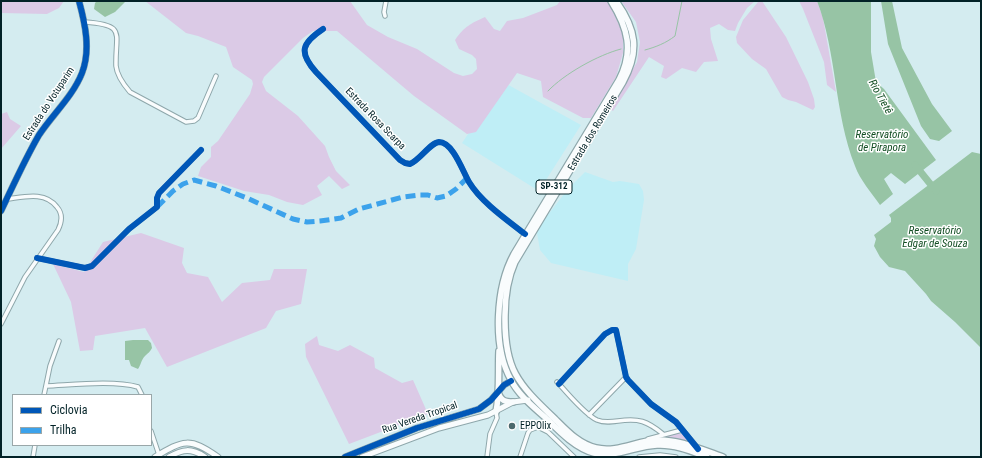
<!DOCTYPE html>
<html>
<head>
<meta charset="utf-8">
<style>
  body { margin:0 }
  #map { position:relative; width:982px; height:458px; overflow:hidden; background:#d4ecf0; font-family:"Roboto Condensed",sans-serif }
  canvas { display:block }
  .frame { position:absolute; inset:0; border:2px solid #022227; pointer-events:none }
  .legend { position:absolute; left:12px; top:394px; width:140px; height:52px; box-sizing:border-box; background:#fff; border:1px solid #9aa7a9; margin:0; padding:5px 7px; list-style:none; font-size:12px; color:#022227 }
  .legend li { display:flex; align-items:center; gap:8px; height:20px }
  .legend b { width:20px; border:1px solid #9aa7a9 }
</style>
</head>
<body>
<div id="map">
<canvas width="982" height="458"></canvas>
<div class="frame"></div>
<ul class="legend">
<li><b style="height:5px;background:#0057b8"></b>Ciclovia</li>
<li><b style="height:5px;background:#3ca2eb"></b>Trilha</li>
</ul>
</div>
<script>
const ctx = document.querySelector('canvas').getContext('2d');
ctx.lineJoin = 'round';
function fill(path, color) {
  ctx.fillStyle = color;
  ctx.fill(path, 'evenodd');
}
function trace(path, color, width, dash) {
  ctx.strokeStyle = color;
  ctx.lineWidth = width;
  ctx.lineCap = dash ? 'butt' : 'round';
  ctx.setLineDash(dash || []);
  ctx.stroke(path);
}
function drawText(font, color, halo, rows, align = 'center') {
  ctx.font = font + ' "Roboto Condensed",sans-serif';
  ctx.lineWidth = 3;
  ctx.setLineDash([]);
  ctx.textBaseline = 'middle';
  ctx.strokeStyle = halo;
  ctx.fillStyle = color;
  for (const [text, x, y, turn = 0] of rows) {
    ctx.save();
    ctx.translate(x, y);
    ctx.rotate((+turn || 0) * Math.PI / 180);
    ctx.textAlign = isNaN(turn) ? turn : align;
    if (halo) ctx.strokeText(text, 0, 0);
    ctx.fillText(text, 0, 0);
    ctx.restore();
  }
}
fill(new Path2D(`
  M503,82L581,125L539,191L462,143Z
  M585,172L613,182L620,181L639,184L643,191L644,200L636,249L628,264V281L551,263L540,250L537,233L540,225L568,189Z`), '#bfeef6');
fill(new Path2D(`
  M1,1H64L59,8L47,14L1,13Z
  M145,1H350L367,25L388,37L417,49L454,73L463,76L472,74L477,69L476,59L472,55L459,49L455,40C465,26 470,24 485,17L494,29L500,31L507,21L523,18L557,5L560,1H607L611,7L623,34V53L616,77L591,118H583L543,97L541,81L517,73L476,132L467,134L414,96L337,31H313L303,38L264,77L262,82L266,91L298,116L325,146L329,157L336,171L350,185L342,189L329,176L317,186L322,195L303,205L287,202L269,195L244,191L198,176L201,167L211,157V147L218,141L250,94L253,84L252,80L233,67L226,47L198,36L186,33Z
  M621,1H755L747,8L738,23L735,31L728,30L719,24L710,28L711,39L718,61L704,62L696,72L682,68L666,79L661,77L664,66L649,57L613,111L610,109L637,62L640,42L636,22Z
  M762,1L786,37L808,82L814,99L815,107L813,110L796,102L788,100L782,97L766,69L752,59L737,43L736,37L743,20L758,2Z
  M799,1H817L823,18L836,92L827,85L824,62L803,9Z
  M7,112L10,119L21,126L1,149V114Z
  M141,233L184,248L182,263L187,273L208,277L222,302L242,283L270,280L274,269H307L301,304L276,311L266,328L167,367L145,328L95,336L93,350L80,351L71,302L53,264L84,272L103,242Z
  M317,336L319,345L338,351L350,345L374,358L375,368L402,383L413,380L428,414L349,444L306,357L305,344Z
  M675,433L683,434L688,442L670,438L656,437Z`), '#dbcae6');
fill(new Path2D(`
  M97,1H125V2L115,12L105,17L94,9L95,3Z
  M817,1H871V52L876,82L884,89L936,160L905,184L891,173L884,179L893,194L880,205C871,192 860,180 855,166C834,113 837,53 817,1Z
  M881,1H892L902,48L932,104L952,131L939,141L930,139L921,126L888,44Z
  M972,152L981,154V348L955,322L931,301L926,294L905,271L889,267L880,257L874,246L876,239L874,235L891,222V218L889,215Z
  M133,340H148L151,343L152,348C150,352 148,353 145,356C141,360 141,365 138,369L131,366L129,360H125V341Z`), '#97c4a5');
trace(new Path2D(`
  M645,50C656,47 666,43 675,36L682,1
  M548,91C564,74 598,55 621,49`), '#97c4a5', 1);
trace(new Path2D(`
  M915,165L936,191`), '#97c4a5', 7);
const street = new Path2D(`
  M385,16L384,12L386,1
  M85,22C127,25 115,33 116,66C117,76 124,85 130,92L186,122L194,121L198,118L216,76
  M323,29C302,43 298,52 316,72L400,160L405,163L410,164C420,160 430,143 439,142C453,142 463,172 469,182C481,202 507,220 525,234
  M37,258L85,268L92,266L129,229L157,207V198L159,193L201,150
  M1,324L25,277L58,230C62,222 63,214 57,207C45,191 24,197 7,199
  M557,382C567,392 584,414 597,420C604,423 611,422 618,421C639,418 647,421 663,434
  M559,384L605,334L612,330H616L626,377L628,380L651,404L676,422L697,447
  M46,386C71,385 114,380 138,387L142,395
  M44,395L50,366L59,341
  M589,415L626,377
  M151,431L159,455
  M648,439L682,430
  M33,457L35,445
  M487,457L490,434L497,418L496,412
  M520,457L528,433L530,430L538,427L548,432L574,457
  M639,457L660,455L676,457`);
const secondary = new Path2D(`
  M1,211C13,186 25,159 39,135C53,114 73,96 82,73C91,50 85,23 79,1
  M155,457C183,440 190,437 218,457
  M169,457C183,449 191,448 205,457
  M345,457L417,428L479,409L491,400L504,385L511,381
  M362,457L439,428L488,415L513,402L528,400`);
const primary = new Path2D(`
  M611,1C628,28 634,51 619,80L514,254C496,287 492,346 511,380C519,396 535,408 548,420C561,433 576,448 594,453C616,458 635,446 657,445C674,444 691,451 707,457
  M616,1C636,29 640,51 623,82L515,262C507,280 505,296 505,315C504,369 517,383 555,419C567,431 579,444 596,448C617,453 636,441 656,440C679,439 702,450 723,457
  M498,392C501,401 505,402 513,402
  M496,412C500,392 498,371 499,351`);
trace(street, '#8ea7ab', 5.5);
trace(secondary, '#8ea7ab', 7);
trace(primary, '#8ea7ab', 8);
trace(street, '#f9fcfd', 3.5);
trace(secondary, '#f9fcfd', 5);
trace(primary, '#f9fcfd', 5.5);
trace(new Path2D(`
  M157,207L173,191L183,184L194,180L216,186L247,198L293,219L307,222L320,221L341,218L359,209L403,197L420,195H428L437,198L446,196L456,189L467,178`), '#3ca2eb', 5, [10, 5]);
trace(new Path2D(`
  M323,29C302,43 298,52 316,72L400,160L405,163L410,164C420,160 430,143 439,142C453,142 463,172 469,182C481,202 507,220 525,234
  M1,211C13,186 25,159 39,135C53,114 73,96 82,73C91,50 85,23 79,1
  M37,258L85,268L92,266L129,229L157,207V198L159,193L201,150
  M559,384L605,334L612,330H616L626,377L628,380L651,404L676,422L698,449
  M345,457L417,428L479,409L491,400L504,385L511,381`), '#0057b8', 6);
for (const [x, y, r, color] of [
  [512,426,4,"#4c696d"]
]) {
  const dot = new Path2D();
  dot.arc(x, y, r, 0, 2 * Math.PI);
  ctx.fillStyle = color;
  ctx.fill(dot);
  trace(dot, '#fff', 1.5);
}
for (const [x, y, w] of [
  [554,187,36]
]) {
  const box = new Path2D();
  box.roundRect(x - w / 2, y - 7, w, 14, 3);
  ctx.fillStyle = '#fff';
  ctx.fill(box);
  trace(box, '#022227', 1);
}
drawText('bold 9px', '#022227', null, [
  ["SP-312",554,187]
]);
drawText('10px', '#022227', '#fff', [
  ["Estrada do Votuparim",49,104,-57],
  ["Estrada Rosa Scarpa",375,119,46],
  ["Estrada dos Romeiros",593,133,-59],
  ["Rua Vereda Tropical",420,418,-19]
]);
drawText('10px', '#022227', '#fff', [
  ["EPPOlix",520,426]
], 'left');
drawText('italic 11px', '#114d22', '#fff', [
  ["Rio Tietê",880,97,61],
  ["Reservatório",882,135],
  ["de Pirapora",882,148],
  ["Reservatório",935,231],
  ["Edgar de Souza",935,244]
]);
</script>
</body>
</html>
